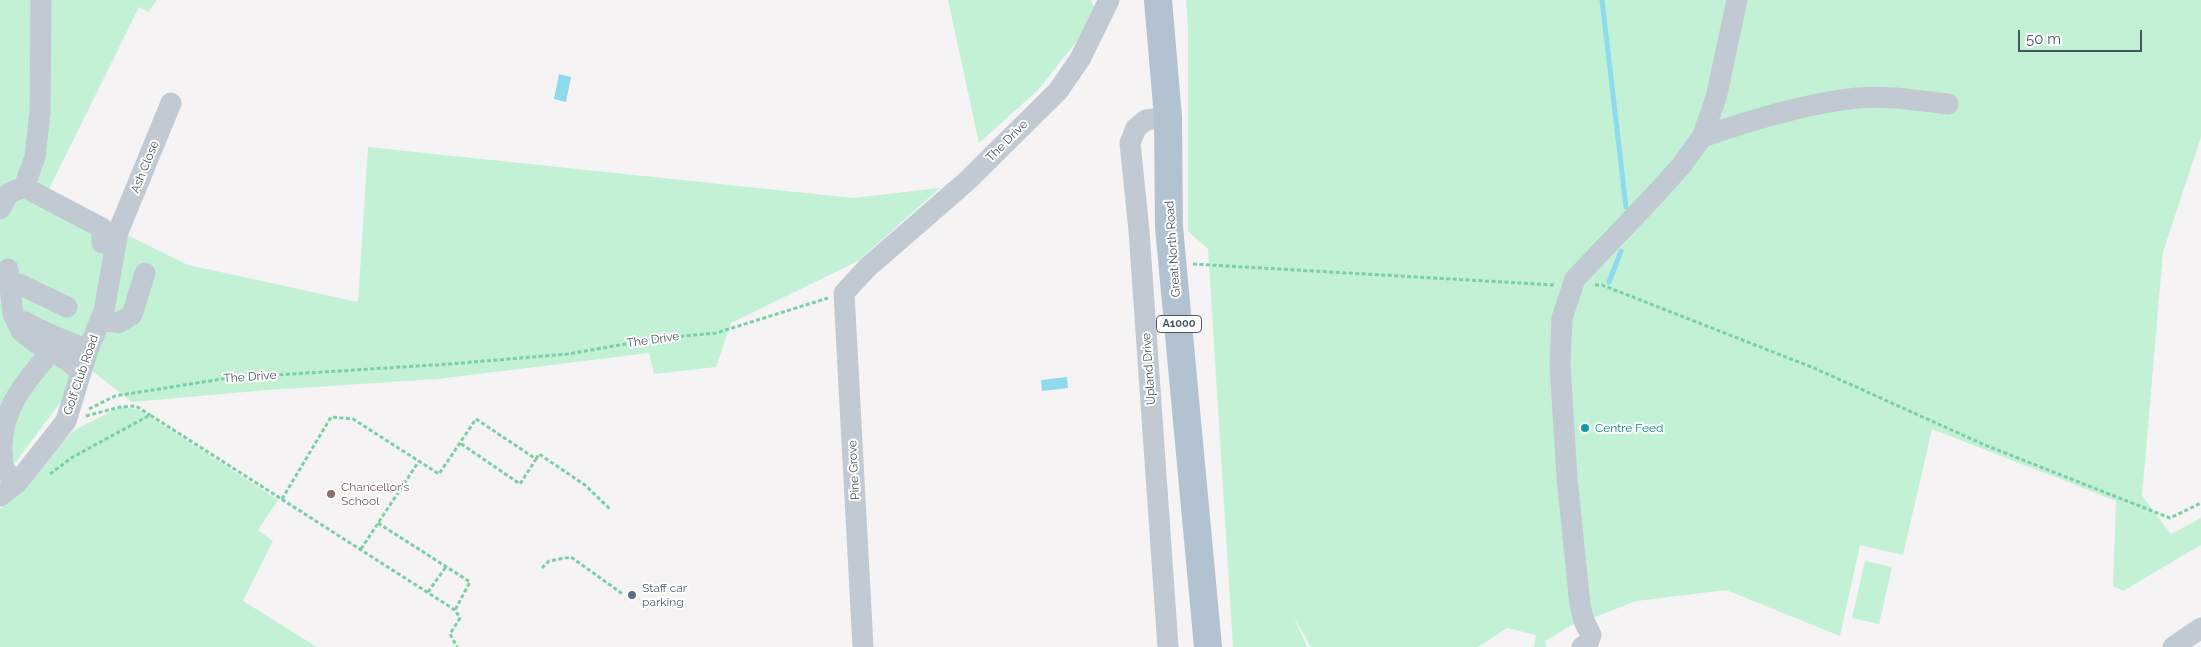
<!DOCTYPE html>
<html>
<head>
<meta charset="utf-8">
<style>
  body { margin:0 }
  #map { position:relative; width:2201px; height:647px; overflow:hidden; background:#f5f3f3; font-family:Raleway,sans-serif }
  canvas { display:block }
  .scale { position:absolute; left:2018px; top:30px; width:124px; height:22px; box-sizing:border-box; border:2px solid #4a5661; border-top:0; padding-left:6px; font-size:15px; line-height:18px; white-space:nowrap; color:#4a5661; -webkit-text-stroke:4px #fff; paint-order:stroke }
</style>
</head>
<body>
<div id="map">
<canvas width="2201" height="647"></canvas>
<div class="scale">50 m</div>
</div>
<script>
const ctx = document.querySelector('canvas').getContext('2d');
ctx.lineJoin = 'round';
function fill(path, color) {
  ctx.fillStyle = color;
  ctx.fill(path, 'evenodd');
}
function trace(path, color, width, dash) {
  ctx.strokeStyle = color;
  ctx.lineWidth = width;
  ctx.lineCap = dash ? 'butt' : 'round';
  ctx.setLineDash(dash || []);
  ctx.stroke(path);
}
function drawText(font, color, halo, rows, align = 'center') {
  ctx.font = font + ' Raleway,sans-serif';
  ctx.lineWidth = 4;
  ctx.setLineDash([]);
  ctx.textBaseline = 'middle';
  ctx.strokeStyle = halo;
  ctx.fillStyle = color;
  for (const [text, x, y, turn = 0] of rows) {
    ctx.save();
    ctx.translate(x, y);
    ctx.rotate((+turn || 0) * Math.PI / 180);
    ctx.textAlign = isNaN(turn) ? turn : align;
    if (halo) ctx.strokeText(text, 0, 0);
    ctx.fillText(text, 0, 0);
    ctx.restore();
  }
}
fill(new Path2D(`
  M0,0H157L148,12L139,7L46,195L188,265L358,302L368,147L853,198L940,188L858,261L731,323L716,367L654,374L649,353L437,379L268,390L132,402L87,367L0,483Z
  M948,0H1091L1095,10L1076,42L1039,89L979,143Z
  M1186,0H2201V137L2163,252L2142,496L2171,534L2201,518V545L2123,591L2113,586L2116,501L1932,429L1903,555L1860,545L1840,636L1726,590L1636,601L1590,619L1577,622L1545,641L1546,647H1534L1536,635L1507,628L1478,647H1311L1294,617L1307,647H1233L1208,249L1188,231V26Z
  M120,407L138,409L278,500L258,530L273,541L243,601L317,647H0V509L27,479L74,430Z
  M1865,561L1892,567L1879,624L1852,618Z`), '#c3f1d5');
fill(new Path2D(`
  M559,74L571,77L566,102L554,99Z
  M1067,377L1068,388L1042,391L1041,380Z`), '#90daee');
trace(new Path2D(`
  M1602,0L1626,207
  M1609,282L1621,251`), '#90daee', 5);
trace(new Path2D(`
  M1193,264L1554,285
  M1595,285H1602L1814,368L1985,445L2170,518L2201,503
  M89,409L115,396L228,378L449,364L568,354L654,339L716,333L828,298
  M86,416L120,407L136,406L150,415
  M536,459L539,454L585,485L610,509
  M50,474L71,458L150,415L455,610L460,618L450,634L457,647
  M282,499L331,417L353,419L439,474L476,419L536,459L520,484L460,443
  M378,523L470,582L455,610
  M361,549L419,461
  M542,568L549,561L571,557L624,595
  M428,592L446,567`), '#7ad0a6', 3, [4, 2.5]);
trace(new Path2D(`
  M1702,137C1748,121 1809,103 1857,98C1887,95 1918,101 1948,104
  M24,187L35,157L40,112L41,0
  M0,209L9,193L24,187L102,228V243
  M8,269L13,314L22,332L35,342L67,360L81,372
  M10,285L19,284L67,307
  M100,320L118,323L132,315L145,273
  M26,322C44,334 68,341 88,350
  M17,483C13,478 6,473 4,468C2,464 3,457 2,452C0,410 26,380 52,351
  M0,496L17,483L66,421L88,350L104,311L118,232L171,103
  M863,647L844,293L867,268L967,181L1058,91L1080,59L1109,0
  M1168,647L1139,231L1130,143L1136,128L1146,120L1168,117
  M1582,647L1588,643L1591,635L1584,621L1580,605L1567,478L1560,364L1562,318L1575,279L1652,198L1681,166L1702,137L1716,98L1737,0
  M2173,647L2201,628`), '#c1cad2', 21);
trace(new Path2D(`
  M1158,0L1168,117L1169,227L1208,647`), '#b3c2d1', 28);
for (const [x, y, r, color] of [
  [1585,428,5,"#0f9aa8"],
  [331,494,5,"#8d6e63"],
  [632,595,5,"#5c6f8a"]
]) {
  const dot = new Path2D();
  dot.arc(x, y, r, 0, 2 * Math.PI);
  ctx.fillStyle = color;
  ctx.fill(dot);
  trace(dot, '#fff', 2);
}
for (const [x, y, w] of [
  [1179,324,45]
]) {
  const box = new Path2D();
  box.roundRect(x - w / 2, y - 8.5, w, 17, 4);
  ctx.fillStyle = '#fff';
  ctx.fill(box);
  trace(box, '#4a5661', 1);
}
drawText('bold 11px', '#4a5661', null, [
  ["A1000",1179,324]
]);
drawText('12px', '#4a5661', '#fff', [
  ["The Drive",1007,141,-45],
  ["Ash Close",145,167,-68],
  ["Great North Road",1173,249,-94],
  ["The Drive",653,340,-8],
  ["Upland Drive",1149,369,-94],
  ["Golf Club Road",81,375,-71],
  ["The Drive",250,377,-4],
  ["Pine Grove",854,470,-93]
]);
drawText('12px', '#0d838f', '#fff', [
  ["Centre Feed",1595,428]
], 'left');
drawText('12px', '#785e54', '#fff', [
  ["Chancellor's",341,487],
  ["School",341,501]
], 'left');
drawText('12px', '#4e5e75', '#fff', [
  ["Staff car",642,588],
  ["parking",642,602]
], 'left');
</script>
</body>
</html>
